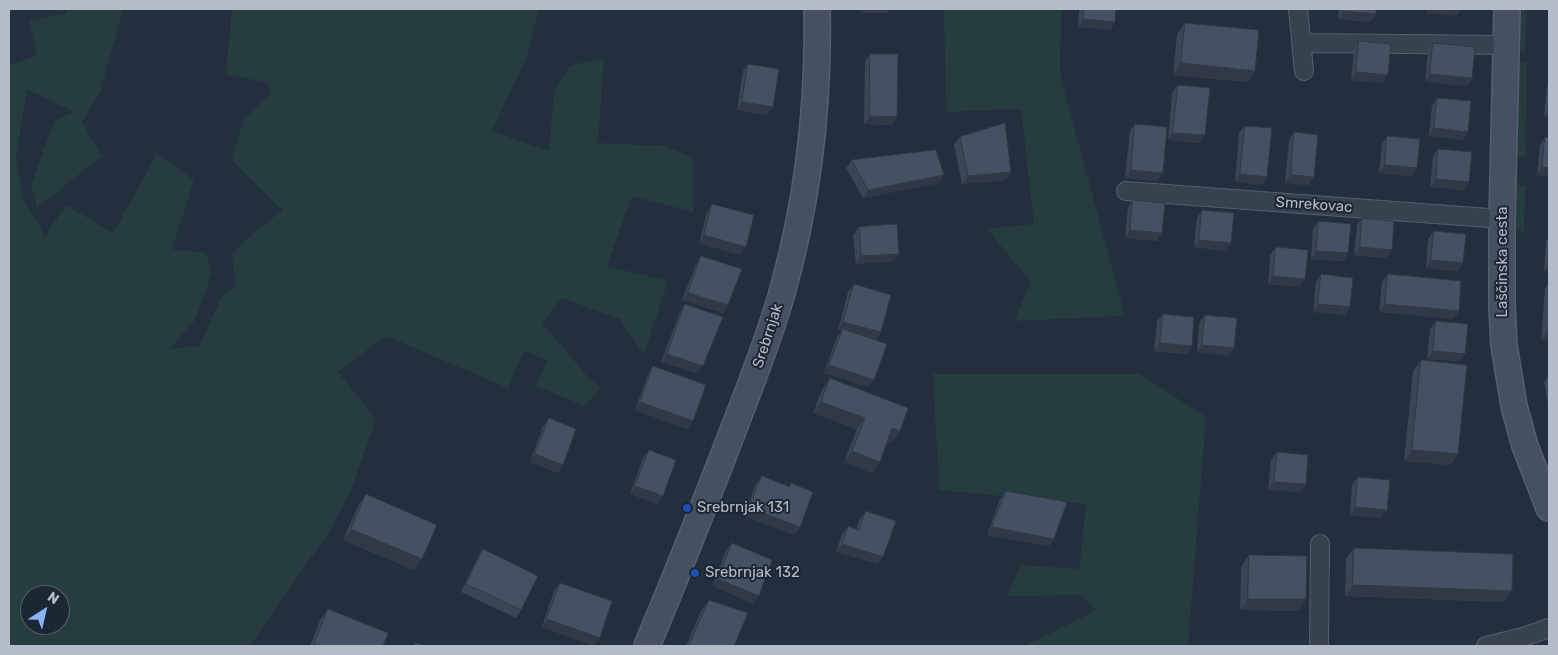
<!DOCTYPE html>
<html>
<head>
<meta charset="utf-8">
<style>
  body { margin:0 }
  #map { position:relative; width:1558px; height:655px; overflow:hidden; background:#242f3e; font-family:Rubik,sans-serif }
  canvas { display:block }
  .frame { position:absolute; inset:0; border:10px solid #b4bcc9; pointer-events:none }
  .north { position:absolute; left:20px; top:585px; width:50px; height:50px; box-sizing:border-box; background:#1d2633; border:1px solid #59626f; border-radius:50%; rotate:35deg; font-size:14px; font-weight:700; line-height:20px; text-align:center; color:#b4bcc9 }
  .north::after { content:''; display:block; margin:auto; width:18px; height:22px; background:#8ab4f8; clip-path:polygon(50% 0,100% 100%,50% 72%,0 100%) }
</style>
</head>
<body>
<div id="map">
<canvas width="1558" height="655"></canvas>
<div class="frame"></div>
<div class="north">N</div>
</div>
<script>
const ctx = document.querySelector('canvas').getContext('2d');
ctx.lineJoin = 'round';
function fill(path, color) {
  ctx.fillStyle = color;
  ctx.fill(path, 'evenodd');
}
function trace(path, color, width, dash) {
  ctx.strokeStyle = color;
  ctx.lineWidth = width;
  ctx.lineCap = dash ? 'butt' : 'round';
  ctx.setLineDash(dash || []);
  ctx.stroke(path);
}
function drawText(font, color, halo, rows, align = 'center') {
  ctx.font = font + ' Rubik,sans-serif';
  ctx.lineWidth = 4;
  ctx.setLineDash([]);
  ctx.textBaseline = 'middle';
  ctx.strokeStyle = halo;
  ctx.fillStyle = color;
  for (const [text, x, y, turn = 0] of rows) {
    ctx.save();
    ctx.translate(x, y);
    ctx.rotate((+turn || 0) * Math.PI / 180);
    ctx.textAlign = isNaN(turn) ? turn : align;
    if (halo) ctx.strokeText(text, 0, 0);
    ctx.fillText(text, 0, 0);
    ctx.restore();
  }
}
fill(new Path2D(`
  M66,9H123L100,93L82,122L102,156L37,208L31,186L54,121L74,112L27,89L16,159L23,198L45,236L66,205L113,233L157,154L194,180L172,249L206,253L212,273L195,320L169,349L199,346L222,296L235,288L232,254L258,229L283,210L231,160L244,119L271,93L267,82L226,75L232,9H539L527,56L492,131L549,151L554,91L570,66L604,57L598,143L665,146L693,158L694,212L632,196L607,266L668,281L644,355L620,319L562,298L542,323L588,377L601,388L585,406L536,386L548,360L524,351L508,388L386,336L338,372L376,419L352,488L330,530L250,646H9V65L37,56L29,21L66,13ZM30,595H60V625H30Z
  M944,9H1061L1060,74L1125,316L1014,321L1031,282L987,229L1034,224L1021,109L946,112Z
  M1519,9H1527L1525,52L1517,51Z
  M1527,61L1526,157L1516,156L1519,63Z
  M1515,185L1525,186L1524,232L1515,230Z
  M933,374H1140L1206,417L1188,646H1024L1097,610L1081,595L1007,596L1020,565L1079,569L1086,504L939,490Z`), '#263c3f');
const street = new Path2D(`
  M1298,9L1304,71
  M1301,43L1506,45
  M1126,191L1502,219
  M1319,646L1320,544
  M1486,646L1523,637L1549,628`);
const secondary = new Path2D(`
  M1507,9L1502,219V307L1504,345L1514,406L1525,446L1549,508
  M647,646C677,574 706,501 734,428C751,384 769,339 782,293C808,201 819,104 817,9`);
trace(street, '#565f6c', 20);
trace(secondary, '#565f6c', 28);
trace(street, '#38414e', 18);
trace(secondary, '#465061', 25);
fill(new Path2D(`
  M1079,9H1116L1115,22L1110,30L1078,27Z
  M1339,9H1376V14L1370,22L1338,19Z
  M1185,23L1255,71L1248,82L1173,75L1177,34Z
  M1549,34V48H1548Z
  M1359,41L1382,83L1351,80L1354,49Z
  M1433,43L1472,78L1467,86L1425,82L1428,51Z
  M870,54L892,125L864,124L865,62Z
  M748,64L767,115L737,110L743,71Z
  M1549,84V117H1544L1547,87Z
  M1178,85L1200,143L1168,140L1172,93Z
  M1437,98L1463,140L1429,136L1432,106Z
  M1135,124L1163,173L1157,181L1125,178L1130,131Z
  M1245,126L1267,177L1262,185L1235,182L1239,133Z
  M1294,132L1314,177L1308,185L1285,183L1289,140Z
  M1387,136L1412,176L1379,173L1382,144Z
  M960,137L1006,180L962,184L954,144Z
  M1545,137L1549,138V176L1537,175L1540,145Z
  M1438,149L1464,190L1430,187L1433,156Z
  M852,160L944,175L939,183L863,198L846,168Z
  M1133,200L1157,241L1125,238L1128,208Z
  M712,204L740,255L699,243L707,212Z
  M1202,210L1231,243L1226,251L1194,247L1197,218Z
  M1362,218L1386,258L1354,255L1357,225Z
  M1319,221L1348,253L1343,261L1311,259L1313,229Z
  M859,227L894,261L856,264L853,235Z
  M1434,231L1458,271L1426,268L1428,239Z
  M1549,237V271H1544L1546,241Z
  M1276,247L1300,287L1268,284L1270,255Z
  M701,256L728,305L723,313L682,300L696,264Z
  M1321,274L1350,307L1345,315L1313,312L1316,282Z
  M1388,274L1459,311L1453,319L1379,312L1382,282Z
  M1549,283V341L1541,340L1545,289Z
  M854,284L881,332L875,340L874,380L868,387L824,373L837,337L842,331L838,330L848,292Z
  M685,304L697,373L661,362L680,312Z
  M1163,314L1192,346L1186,354L1154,351L1157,321Z
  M1205,315L1228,356L1197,352L1199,323Z
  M1436,321L1460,361L1427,359L1430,329Z
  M1421,360L1458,454L1450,465L1404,461L1413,371Z
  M653,366L687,429L635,410L648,374Z
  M1549,375V405H1548L1544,382Z
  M830,378L900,431L892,442L888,441L880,462L872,473L844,462L857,429L813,413L822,390Z
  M549,418L558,473L530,462L543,426Z
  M649,450L658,504L630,494L643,458Z
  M1277,452L1306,484L1300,492L1268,490L1271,460Z
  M762,476L789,487L791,483L800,527L794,535L744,516L756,484Z
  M1358,477L1387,510L1381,518L1350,515L1352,485Z
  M1006,491L1054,539L1049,546L987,535L1000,499Z
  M366,494L422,559L414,570L343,540L358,506Z
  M866,511L883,557L877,564L836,552L842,534L848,526L856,529L860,519Z
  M732,543L753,604L713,586L726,550Z
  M1354,548L1512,591L1504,602L1345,596L1346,559Z
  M483,549L521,610L516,618L461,592L478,557Z
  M1249,555L1306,599L1299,611L1240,610L1241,567Z
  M560,583L594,646L542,627L554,591Z
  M709,600L734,646H686L701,611Z
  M328,609L383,646H310L320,620Z`), '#3b4654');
fill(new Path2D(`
  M862,9H890L887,13H860Z
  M1428,9H1462L1457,16L1425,13Z
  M1344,11L1376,14L1370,22L1338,19Z
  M1083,19L1115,22L1110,30L1078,27Z
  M1181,63L1255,71L1248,82L1173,75Z
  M1356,72L1388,75L1382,83L1351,80Z
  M1430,74L1472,78L1467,86L1425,82Z
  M742,102L773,107L767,115L737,110Z
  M1549,110V117H1544Z
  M870,116L897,117L892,125L864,124Z
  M1434,128L1468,132L1463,140L1429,136Z
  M1173,133L1205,135L1200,143L1168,140Z
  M1385,165L1417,168L1412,176L1379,173Z
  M1542,167L1549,168V176L1537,175Z
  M1131,170L1163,173L1157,181L1125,178Z
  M1011,172L1006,180L962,184L968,176Z
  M1240,174L1267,177L1262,185L1235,182Z
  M944,175L939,183L863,198L868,190Z
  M1291,175L1314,177L1308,185L1285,183Z
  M1436,179L1469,182L1464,190L1430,187Z
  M1130,230L1162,233L1157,241L1125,238Z
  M704,235L746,247L740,255L699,243Z
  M1199,240L1231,243L1226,251L1194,247Z
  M1360,247L1392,250L1386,258L1354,255Z
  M1316,251L1348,253L1343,261L1311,259Z
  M899,254L894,261L856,264L861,256Z
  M1431,260L1463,263L1458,271L1426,268Z
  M1549,263V271H1544Z
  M1273,276L1305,279L1300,287L1268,284Z
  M688,293L728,305L723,313L682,300Z
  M1318,304L1350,307L1345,315L1313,312Z
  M1385,304L1459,311L1453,319L1379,312Z
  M843,322L881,332L875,340L838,330Z
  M1549,329V341L1541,340Z
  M1160,343L1192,346L1186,354L1154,351Z
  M1202,345L1234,348L1228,356L1197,352Z
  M1433,351L1465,354L1460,361L1427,359Z
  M667,354L703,366L697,373L661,362Z
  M829,365L874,380L868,387L824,373Z
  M640,402L693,421L687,429L635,410Z
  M821,402L865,418L857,429L813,413Z
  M892,428L900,431L892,442L884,439Z
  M1412,450L1458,454L1450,465L1404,461Z
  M852,451L880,462L872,473L844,462Z
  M535,454L563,465L558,473L530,462Z
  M1274,482L1306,484L1300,492L1268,490Z
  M635,486L663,496L658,504L630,494Z
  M1355,507L1387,510L1381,518L1350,515Z
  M749,508L800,527L794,535L744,516Z
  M992,527L1054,539L1049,546L987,535Z
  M351,529L422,559L414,570L343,540Z
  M842,544L883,557L877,564L836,552Z
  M718,579L759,596L753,604L713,586Z
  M1353,585L1512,591L1504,602L1345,596Z
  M1248,599H1306L1299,611L1240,610Z
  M547,619L600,638L594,646L542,627Z
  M314,644L321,646H312Z`), '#303945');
const building = new Path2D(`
  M1084,9H1116L1115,22L1083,19Z
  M1344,9H1376V14L1344,11Z
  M1185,23L1259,30L1255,71L1181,63Z
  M1359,41L1391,44L1388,75L1356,72Z
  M1433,43L1475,47L1472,78L1430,74Z
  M870,54H898L897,117L870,116Z
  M748,64L779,69L773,107L742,102Z
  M1178,85L1210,88L1205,135L1173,133Z
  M1437,98L1471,101L1468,132L1434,128Z
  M1005,123L1011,172L968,176L960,137Z
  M1135,124L1167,127L1163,173L1131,170Z
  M1245,126L1272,128L1267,177L1240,174Z
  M1294,132L1318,135L1314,177L1291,175Z
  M1387,136L1420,139L1417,168L1385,165Z
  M1545,137L1549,138V168L1542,167Z
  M1438,149L1472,152L1469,182L1436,179Z
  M936,150L944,175L868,190L852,160Z
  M1133,200L1165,203L1162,233L1130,230Z
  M712,204L754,215L746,247L704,235Z
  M1202,210L1234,213L1231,243L1199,240Z
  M1362,218L1394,221L1392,250L1360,247Z
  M1319,221L1351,224L1348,253L1316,251Z
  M897,224L899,254L861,256L859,227Z
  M1434,231L1466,234L1463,263L1431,260Z
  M1276,247L1308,250L1305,279L1273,276Z
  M701,256L742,269L728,305L688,293Z
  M1321,274L1353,278L1350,307L1318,304Z
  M1388,274L1461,281L1459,311L1385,304Z
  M854,284L891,295L881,332L843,322Z
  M685,304L723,317L703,366L667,354Z
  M1163,314L1194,317L1192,346L1160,343Z
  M1205,315L1237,318L1234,348L1202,345Z
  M1436,321L1468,324L1465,354L1433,351Z
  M843,329L887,344L874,380L829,365Z
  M1421,360L1467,365L1458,454L1412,450Z
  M653,366L706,385L693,421L640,402Z
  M830,378L908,408L900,431L892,428L880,462L852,451L865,418L821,402Z
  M549,418L576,429L563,465L535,454Z
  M649,450L676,460L663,496L635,486Z
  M1277,452L1308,455L1306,484L1274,482Z
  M762,476L790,487L791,483L813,492L800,527L749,508Z
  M1358,477L1390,480L1387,510L1355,507Z
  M1006,491L1067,502L1054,539L992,527Z
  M366,494L437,525L422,559L351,529Z
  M866,511L896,521L883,557L842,544L848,526L858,530Z
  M732,543L772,560L759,596L718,579Z
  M1354,548L1513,554L1512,591L1353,585Z
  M483,549L538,576L521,610L466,584Z
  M1249,555L1307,556L1306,599H1248Z
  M560,583L612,601L600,638L547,619Z
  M709,600L748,613L734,646H689Z
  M328,609L388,633L383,646H321L314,644Z
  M415,643L425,646H414Z`);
fill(building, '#455162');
trace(building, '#303945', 1);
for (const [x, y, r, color] of [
  [687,508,5,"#1a4fb4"],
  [695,573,5,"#1a4fb4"]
]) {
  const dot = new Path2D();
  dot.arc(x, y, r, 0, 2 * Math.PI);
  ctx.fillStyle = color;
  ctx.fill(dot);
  trace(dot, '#1d2633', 2);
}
drawText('15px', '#b4bcc9', '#1d2633', [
  ["Smrekovac",1314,205,4],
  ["Laščinska cesta",1503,262,-90],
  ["Srebrnjak",768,336,-72]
]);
drawText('15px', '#b4bcc9', '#1d2633', [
  ["Srebrnjak 131",697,508],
  ["Srebrnjak 132",705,573]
], 'left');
</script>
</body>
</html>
